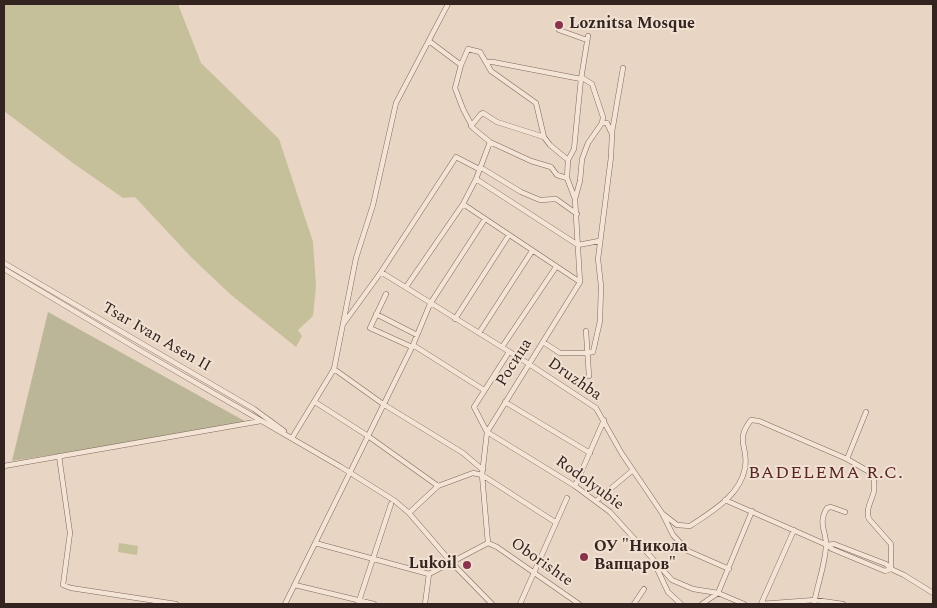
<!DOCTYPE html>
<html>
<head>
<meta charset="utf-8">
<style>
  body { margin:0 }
  #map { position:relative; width:937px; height:608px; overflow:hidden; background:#e8d5c4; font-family:Spectral,serif }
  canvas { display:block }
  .frame { position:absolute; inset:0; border:5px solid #33241f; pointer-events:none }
</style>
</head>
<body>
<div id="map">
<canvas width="937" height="608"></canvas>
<div class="frame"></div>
</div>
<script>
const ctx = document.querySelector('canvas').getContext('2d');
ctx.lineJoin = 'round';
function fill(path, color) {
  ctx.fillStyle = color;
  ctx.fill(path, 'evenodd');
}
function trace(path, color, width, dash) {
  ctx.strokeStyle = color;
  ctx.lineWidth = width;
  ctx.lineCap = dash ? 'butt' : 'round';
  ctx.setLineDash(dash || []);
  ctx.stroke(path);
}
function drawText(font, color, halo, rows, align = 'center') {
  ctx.font = font + ' Spectral,serif';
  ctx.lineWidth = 4;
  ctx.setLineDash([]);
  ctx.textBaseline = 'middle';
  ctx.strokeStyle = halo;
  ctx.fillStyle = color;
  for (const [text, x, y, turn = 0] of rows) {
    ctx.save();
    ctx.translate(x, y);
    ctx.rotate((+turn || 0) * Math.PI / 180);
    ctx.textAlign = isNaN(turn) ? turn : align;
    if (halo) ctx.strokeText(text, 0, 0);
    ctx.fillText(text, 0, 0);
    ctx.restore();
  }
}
fill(new Path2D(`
  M4,4H178L201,63L279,139L313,242L316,286L313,316L298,330L302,336L296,347L230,294L192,258L135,197L123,198L73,163L4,111Z
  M119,543L138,546L137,555L118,552Z`), '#c5bf9a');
fill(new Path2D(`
  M48,312L250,424L12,461Z`), '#bbb698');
const minor = new Path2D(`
  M559,30L587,40
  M429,41L461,65
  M486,62H493L581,79
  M471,126L481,114L483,113L497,122L544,137
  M612,132L623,68
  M480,167L521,192L540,200L556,199L577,214
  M567,178L557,175L551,167L531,161L490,142L473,128L463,109L455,88L461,65L468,49L480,52L491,71L536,103L544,137L550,145L568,160
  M476,179L578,245L599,241
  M575,199L580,181L582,159L588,143L602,123L603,117L592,84L581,77
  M463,204L580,282
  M4,263L254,409L284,431
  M4,269L141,351L341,467L395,501L409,513L451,562L492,604
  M381,272L529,364L596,408L622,454L662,513L673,535L688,551L729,569
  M406,287L463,204L476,179L490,142
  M386,294L370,328L412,347
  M376,314L417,335
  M455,319L509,235
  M344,323L381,272L456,157L479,169
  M586,331L589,376
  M479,333L532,251
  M543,342L560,353H587L593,352L600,321L601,286L598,259L611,157L612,134L607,123H602
  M413,345L484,390
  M502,347L556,267
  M509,352L474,407L487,432L575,486L610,512L672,580L693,589L718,593L744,604
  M334,369L383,404L463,453L483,470
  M315,402L368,436L438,486
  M505,402L590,453
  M292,438L334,369L356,258L373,205L396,103L448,4
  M59,456L70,533L63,585L71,588L176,604
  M847,459L866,412
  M4,466L261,421
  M575,486L604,420
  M725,500L827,545L832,549L885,571L891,569
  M596,501L633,470
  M409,513L438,486L473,473L482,475L555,522
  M663,514L677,525L690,526C711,512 740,496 745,468C749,446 734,442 751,420L759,421L847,459L873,474C874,480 875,485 874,491C872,500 865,510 869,519L891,544V569
  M315,543L429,574
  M488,543L482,475L487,432L580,282L575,199L567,178L568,160L574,149L581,79L588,36
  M488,543L497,547L579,604
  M827,545L834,544L886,564L891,569L904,575L933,593
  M653,560L668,592L681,604
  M295,585L374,604
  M285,604L413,345L430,304L485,219
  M358,604L391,504
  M425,604L429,574L488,543
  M520,604L567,498
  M634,604L644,589
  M702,604L718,593L752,511
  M761,604L815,600L843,604
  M761,604L794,530
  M814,604C817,585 825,566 826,546C827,532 817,524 827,508L831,507L845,512`);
trace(minor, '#81675d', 5.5);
trace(minor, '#f4e4d6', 4.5);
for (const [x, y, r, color] of [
  [559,25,5,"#89344a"],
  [584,557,5,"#89344a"],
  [467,565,5,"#89344a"]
]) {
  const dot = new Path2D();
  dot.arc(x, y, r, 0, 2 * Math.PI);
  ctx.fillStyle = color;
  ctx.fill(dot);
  trace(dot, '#f1e1d3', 2);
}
drawText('bold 16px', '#33241f', '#f1e1d3', [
  ["Loznitsa Mosque",569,25],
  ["ОУ \"Никола",594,548],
  ["Вапцаров\"",594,566],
  ["Lukoil",457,565,"right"]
], 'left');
drawText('16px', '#33241f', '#f1e1d3', [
  ["Tsar Ivan Asen II",156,338,30],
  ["Росица",515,363,-58],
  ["Druzhba",574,380,35],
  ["Rodolyubie",589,484,36],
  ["Oborishte",541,563,35]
]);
ctx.letterSpacing = '1px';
drawText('18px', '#5a2326', '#f1e1d3', [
  ["BADELEMA R.C.",826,474]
]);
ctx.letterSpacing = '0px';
</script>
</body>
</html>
